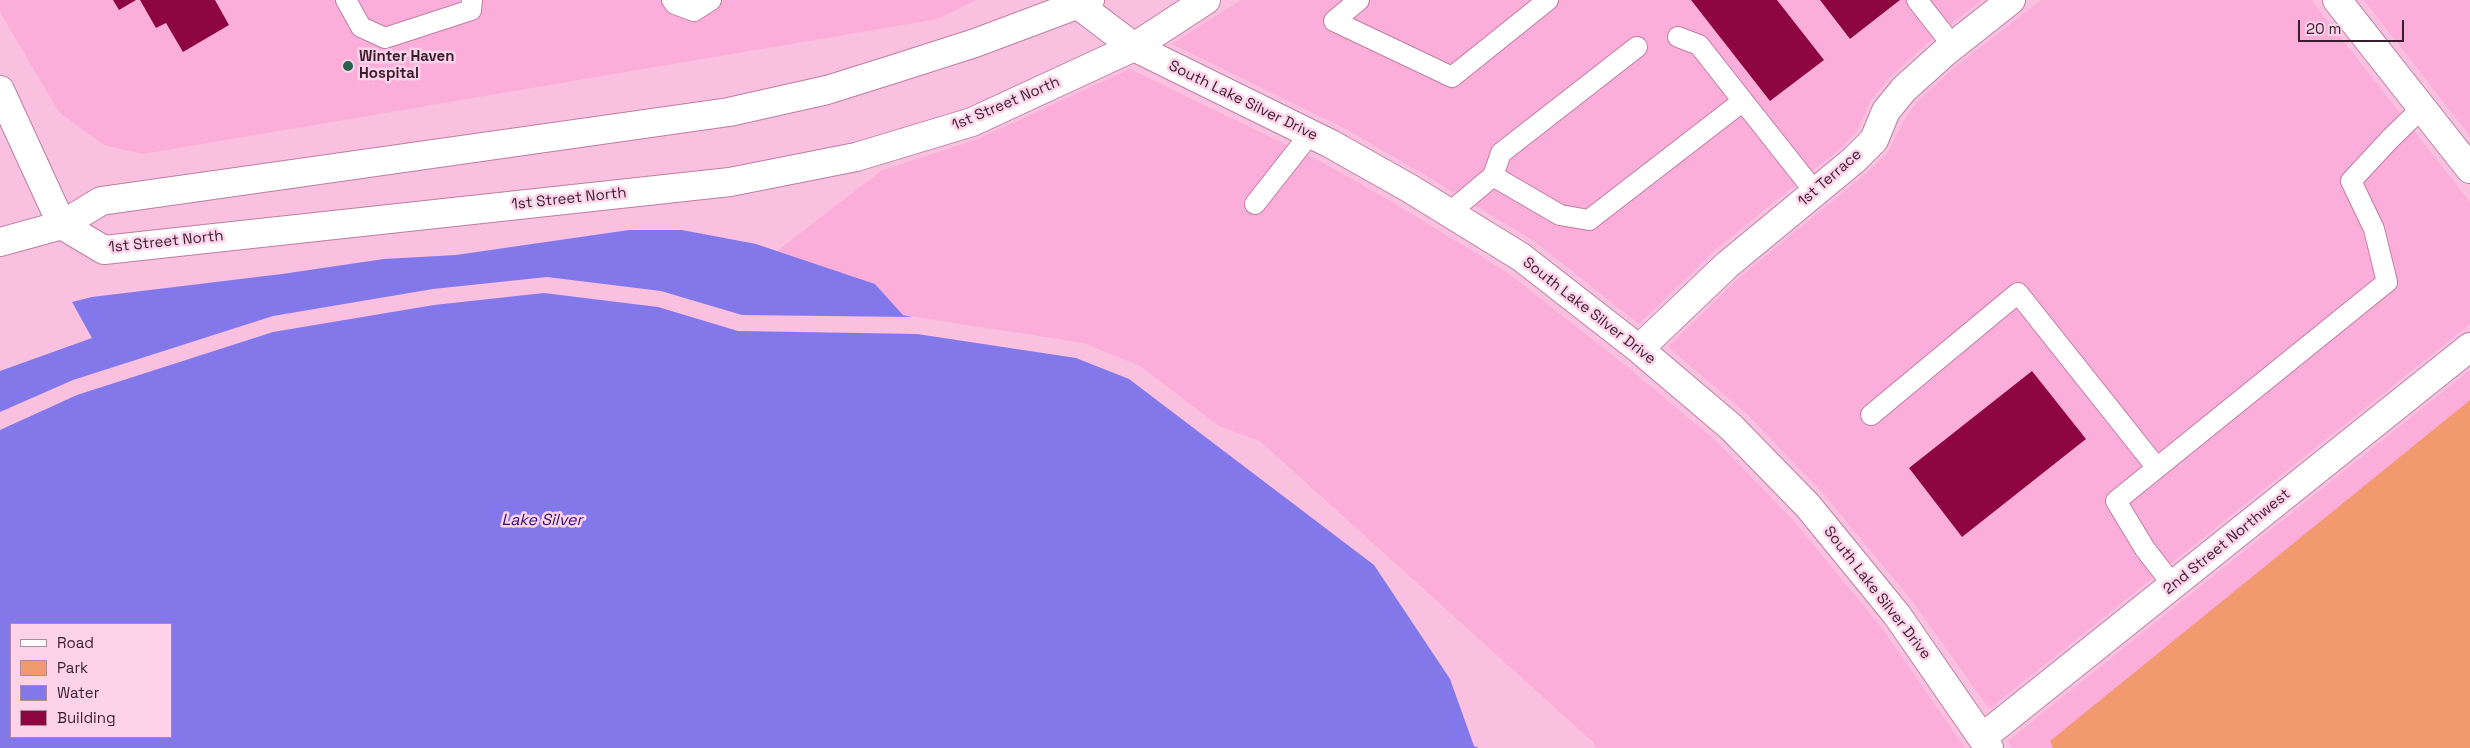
<!DOCTYPE html>
<html>
<head>
<meta charset="utf-8">
<style>
  body { margin:0 }
  #map { position:relative; width:2470px; height:748px; overflow:hidden; background:#f9c0df; font-family:"Space Grotesk",sans-serif }
  canvas { display:block }
  .legend { position:absolute; left:10px; top:623px; width:162px; height:115px; box-sizing:border-box; background:#fed2e9; border:1px solid #af8a9e; margin:0; padding:6px 9px; list-style:none; font-size:15px; color:#381d2d }
  .legend li { display:flex; align-items:center; gap:10px; height:25px }
  .legend b { width:25px; border:1px solid #af8a9e }
  .scale { position:absolute; left:2298px; top:20px; width:106px; height:22px; box-sizing:border-box; border:2px solid #381d2d; border-top:0; padding-left:6px; font-size:15px; line-height:18px; white-space:nowrap; color:#381d2d; -webkit-text-stroke:4px #fed2e9; paint-order:stroke }
</style>
</head>
<body>
<div id="map">
<canvas width="2470" height="748"></canvas>
<ul class="legend">
<li><b style="height:6px;background:#fff"></b>Road</li>
<li><b style="height:14px;background:#f29970"></b>Park</li>
<li><b style="height:14px;background:#8378ea"></b>Water</li>
<li><b style="height:14px;background:#8e0641"></b>Building</li>
</ul>
<div class="scale">20 m</div>
</div>
<script>
const ctx = document.querySelector('canvas').getContext('2d');
ctx.lineJoin = 'round';
function fill(path, color) {
  ctx.fillStyle = color;
  ctx.fill(path, 'evenodd');
}
function trace(path, color, width, dash) {
  ctx.strokeStyle = color;
  ctx.lineWidth = width;
  ctx.lineCap = dash ? 'butt' : 'round';
  ctx.setLineDash(dash || []);
  ctx.stroke(path);
}
function drawText(font, color, halo, rows, align = 'center') {
  ctx.font = font + ' "Space Grotesk",sans-serif';
  ctx.lineWidth = 5;
  ctx.setLineDash([]);
  ctx.textBaseline = 'middle';
  ctx.strokeStyle = halo;
  ctx.fillStyle = color;
  for (const [text, x, y, turn = 0] of rows) {
    ctx.save();
    ctx.translate(x, y);
    ctx.rotate((+turn || 0) * Math.PI / 180);
    ctx.textAlign = isNaN(turn) ? turn : align;
    if (halo) ctx.strokeText(text, 0, 0);
    ctx.fillText(text, 0, 0);
    ctx.restore();
  }
}
fill(new Path2D(`
  M0,0H976L938,19L143,154L104,145L59,112L0,12Z
  M1241,0H1982L1931,40L1889,78L1871,100L1857,131L1842,147L1715,250L1639,324L1534,241L1420,172L1342,127L1172,44Z
  M2041,0H2311L2470,202V324L1989,709L1913,602L1823,493L1746,413L1668,347L1739,278L1868,172L1888,152L1904,120L1918,101L1955,67Z
  M2364,0H2470V136Z
  M1130,69L1320,161L1397,205L1508,273L1625,365L1716,441L1792,519L1881,627L1965,748H1596L1593,742L1260,441L1219,426L1140,366L1084,343L903,315L875,284L777,251L881,171L978,139Z
  M2470,370V400L2051,741L2053,748H2012L2008,741Z`), '#fcaeda');
fill(new Path2D(`
  M2470,400V748H2053L2050,741Z`), '#f29970');
fill(new Path2D(`
  M629,230H682L756,244L875,284L903,315L912,317L742,315L661,291L547,277L433,289L273,316L73,380L0,412V371L92,338L72,302L92,297L282,274L384,259L456,255Z
  M544,293L658,307L738,331L917,334L1076,358L1129,379L1374,565L1450,679L1474,746L1479,748H0V430L77,395L273,332L434,305ZM171,624V737H11V624Z`), '#8378ea');
fill(new Path2D(`
  M113,0H136L119,10Z
  M140,0H215L229,25L183,52L166,23L156,28Z
  M1691,0H1777L1824,60L1770,101Z
  M1820,0H1900L1850,39Z
  M2032,371L2086,439L1962,537L1909,468Z`), '#8e0641');
const lane = new Path2D(`
  M346,0L361,27L385,38L471,10L472,0
  M672,0L675,4L694,11L711,0
  M1359,0L1334,21L1452,77L1548,0
  M1917,0L1953,46
  M1678,37L1699,45L1743,101
  M1493,176L1560,215L1589,220L1743,101L1815,192
  M1255,204L1310,134
  M1449,213L1493,176L1501,153L1637,47
  M1871,415L2018,293L2157,468
  M2173,585L2145,549L2116,501L2387,282L2374,229L2351,181L2390,139L2422,108`);
const street = new Path2D(`
  M1072,0L1134,47L1331,144L1409,188L1521,257L1639,349L1731,427L1808,506L1897,615L1989,748
  M2337,0L2470,169
  M0,90L62,225
  M1639,349L1727,265L1854,160L1874,140L1886,111L1904,89L1944,53L2011,0
  M1983,737L2470,347`);
const secondary = new Path2D(`
  M62,225L104,250L730,182L856,157L972,122L1134,47L1206,0
  M0,242L62,225L101,201L729,112L827,90L894,69L975,43L1090,0`);
trace(lane, '#bf7da3', 22);
trace(street, '#bf7da3', 30);
trace(secondary, '#bf7da3', 30);
trace(lane, '#fff', 20);
trace(street, '#fff', 28);
trace(secondary, '#fff', 28);
for (const [x, y, r, color] of [
  [348,66,6,"#29634c"]
]) {
  const dot = new Path2D();
  dot.arc(x, y, r, 0, 2 * Math.PI);
  ctx.fillStyle = color;
  ctx.fill(dot);
  trace(dot, '#fed2e9', 2);
}
drawText('bold 15px', '#381d2d', '#fed2e9', [
  ["Winter Haven",359,57],
  ["Hospital",359,74]
], 'left');
drawText('15px', '#381d2d', '#fed2e9', [
  ["South Lake Silver Drive",1243,101,26],
  ["1st Street North",1006,104,-23],
  ["1st Terrace",1830,178,-41],
  ["1st Street North",569,199,-6],
  ["1st Street North",166,242,-6],
  ["South Lake Silver Drive",1589,311,38],
  ["2nd Street Northwest",2227,542,-39],
  ["South Lake Silver Drive",1877,593,52]
]);
drawText('italic 16px', '#2c0f75', '#fed2e9', [
  ["Lake Silver",542,521]
]);
</script>
</body>
</html>
